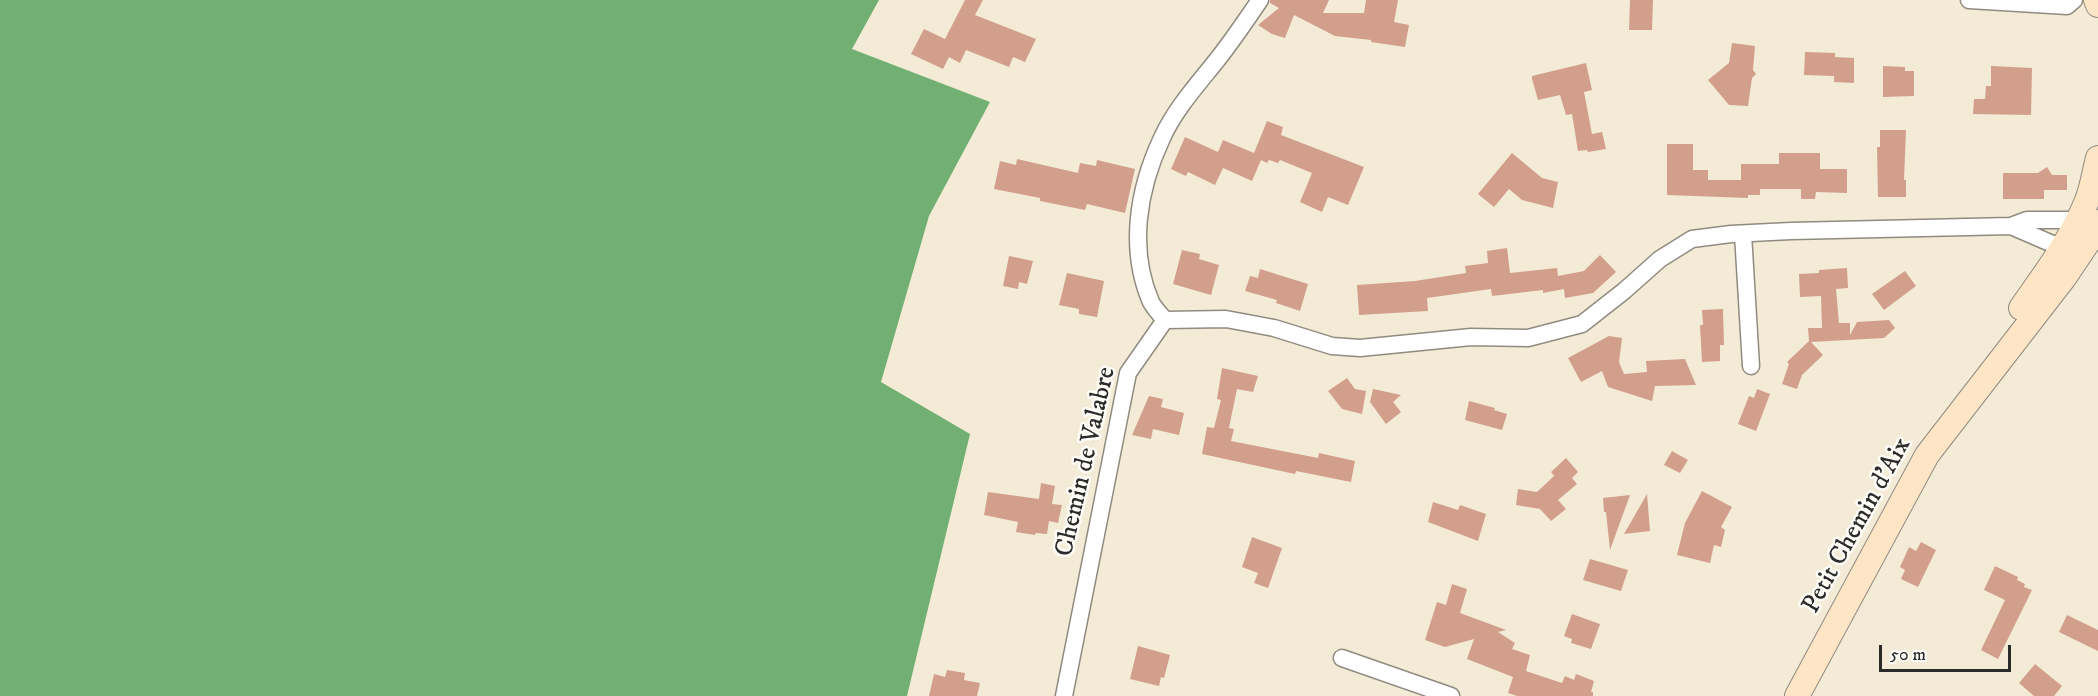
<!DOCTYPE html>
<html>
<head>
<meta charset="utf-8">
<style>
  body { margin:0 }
  #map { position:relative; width:2098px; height:696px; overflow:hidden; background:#f4ebd6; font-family:"IM FELL DW Pica",serif }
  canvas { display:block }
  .scale { position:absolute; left:1879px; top:645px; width:132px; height:27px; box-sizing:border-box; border:3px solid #2b2b2b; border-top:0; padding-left:8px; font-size:18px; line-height:21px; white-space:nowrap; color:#2b2b2b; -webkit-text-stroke:4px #fdfcf7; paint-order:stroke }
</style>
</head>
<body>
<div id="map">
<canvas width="2098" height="696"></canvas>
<div class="scale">50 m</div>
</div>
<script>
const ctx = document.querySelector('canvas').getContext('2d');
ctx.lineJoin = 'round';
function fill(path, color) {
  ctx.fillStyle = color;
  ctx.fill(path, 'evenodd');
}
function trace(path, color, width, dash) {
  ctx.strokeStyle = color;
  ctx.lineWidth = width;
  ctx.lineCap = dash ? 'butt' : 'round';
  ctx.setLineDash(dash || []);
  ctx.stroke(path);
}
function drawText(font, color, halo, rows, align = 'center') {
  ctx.font = font + ' "IM FELL DW Pica",serif';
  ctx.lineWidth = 5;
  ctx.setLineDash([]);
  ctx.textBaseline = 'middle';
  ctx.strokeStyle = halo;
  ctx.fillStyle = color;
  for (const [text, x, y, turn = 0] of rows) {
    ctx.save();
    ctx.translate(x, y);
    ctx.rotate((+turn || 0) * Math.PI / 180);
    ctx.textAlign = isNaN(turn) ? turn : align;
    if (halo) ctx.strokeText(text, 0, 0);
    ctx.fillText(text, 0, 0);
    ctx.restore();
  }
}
fill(new Path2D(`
  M0,0H879L852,49L990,102L929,216L881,382L970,434L907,696H0Z`), '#71b072');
fill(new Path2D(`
  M965,0H983L975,15L1036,39L1025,62L1013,57L1009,67L966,50L960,63L949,57L943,69L911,54L924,29L945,39Z
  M1270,0H1329L1323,13H1364L1366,0H1398L1394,22L1409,25L1405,47L1371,42V40L1335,36L1294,15L1285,38L1272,34L1258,25L1279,8L1270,3Z
  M1630,0H1653L1652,30H1629Z
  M1732,43L1755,46L1753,70L1756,74L1752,78L1748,106L1729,105L1708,80L1729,63Z
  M1805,52L1835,53V57L1854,58V83L1834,82V76L1804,75Z
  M1586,63L1592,90L1584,92L1592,134L1602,132L1606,149L1588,152L1587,150L1578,151L1572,114L1566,115L1560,95L1538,100L1532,79V76Z
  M1883,66L1905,67V71H1914V96L1883,97Z
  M1991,66L2032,68L2031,115L1973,114L1974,99H1985L1986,86H1991Z
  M1267,121L1283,127L1281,135L1364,167L1348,205L1328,197L1322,212L1300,202L1312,173L1280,160L1278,163L1269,160L1267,163L1261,160L1252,181L1223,168L1215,185L1188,172L1186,176L1171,169L1185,137L1218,152L1223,140L1254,153Z
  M1880,130H1906L1904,180H1906V197H1878L1877,147H1880Z
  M1667,144H1693V170H1708V180H1741V164H1779V153H1820V169H1847V193L1816,192L1815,199H1801V189H1760V195H1748V198L1667,195Z
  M1512,153L1542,178L1558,182L1553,208L1522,200L1509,189L1494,207L1478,194Z
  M1017,159L1078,173L1080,163L1096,166L1097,160L1135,169L1125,213L1087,204L1085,210L1040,201V198L994,189L1000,161L1016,165Z
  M2047,167L2052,175H2067V190H2044V199H2003V173H2038Z
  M1507,248L1510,273L1557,268L1558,276L1584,271L1600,255L1616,272L1593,293L1565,298L1564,289L1543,293V290L1492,296L1491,289L1427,298L1428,311L1359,315L1357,285L1415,281L1466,273L1465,266L1488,263L1487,251Z
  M1182,250L1200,254L1199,259L1219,265L1211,295L1173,284Z
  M1009,256L1033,261L1027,284L1019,282L1018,289L1003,286Z
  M1847,268L1848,288L1836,289L1839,323H1850V335L1857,322L1889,320L1895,328L1884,338L1811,342L1823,355L1802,375L1797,389L1782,384L1789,364L1787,362L1809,341L1808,328H1822L1821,296L1800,297L1799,274L1819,273V270Z
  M1260,269L1308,284L1300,311L1276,303L1277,300L1245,291L1250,276L1258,278Z
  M1905,271L1916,286L1884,310L1872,294Z
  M1067,273L1104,281L1097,317L1079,314V309L1059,305Z
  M1723,309L1724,345H1720V361L1702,362L1700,325H1703L1702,310Z
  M1609,336L1622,338L1619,362L1624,374L1647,372L1646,361L1685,359L1696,385L1655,386L1652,401L1608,387L1602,371L1581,382L1568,358Z
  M1222,368L1258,376L1253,392L1237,389L1229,428L1234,429L1231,441L1318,458L1319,453L1355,461L1351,482L1296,471L1295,474L1202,454L1207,427L1214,428L1221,400L1217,399Z
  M1347,378L1355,389L1366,391L1362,414L1342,409L1328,391Z
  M1373,389L1401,395L1393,402L1401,412L1386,424L1370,402Z
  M1757,389L1770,394L1756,431L1738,424L1749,396L1754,398Z
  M1149,396L1163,399L1161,407L1184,413L1179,435L1153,429L1151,439L1132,435Z
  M1469,401L1495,408L1494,410L1507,414L1502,430L1465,420Z
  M1672,451L1688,460L1680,473L1664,465Z
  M1566,458L1578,472L1572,478L1577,484L1558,500L1566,509L1551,521L1540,509L1516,505L1518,489L1537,492L1554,476L1551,472Z
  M1041,483L1055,486L1052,504L1062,505L1058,523L1049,521L1047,534L1036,533L1035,535L1016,532L1018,522L984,515L988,492L1039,499Z
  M1702,491L1732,507L1721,527L1725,530L1721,547L1714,545L1710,563L1677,555L1685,523Z
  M1647,494L1650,531L1624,534Z
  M1630,495L1610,550L1606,512H1604L1603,498Z
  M1433,502L1458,510L1460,505L1486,514L1478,541L1428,522Z
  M1252,537L1282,548L1268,588L1254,583L1258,573L1242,567Z
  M1921,542L1936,550L1918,587L1901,579L1905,570L1900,567L1909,547L1916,551Z
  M1590,559L1628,570L1621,591L1583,580Z
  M1995,566L2018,577L2017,580L2025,584L2024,587L2032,590L1998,659L1981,650L2005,600L1984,590Z
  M1452,584L1467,589L1460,613L1506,630L1498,632L1515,643L1512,649L1530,655L1526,671L1562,683L1565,676L1574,680L1576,674L1594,681L1591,692H1593V696H1517L1508,693L1513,677L1467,659L1474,639L1445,647L1425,640L1437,602L1446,605Z
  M1572,614L1600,624L1591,649L1571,643L1572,639L1564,636Z
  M2067,615L2098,630V651L2059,632Z
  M1138,646L1170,655L1164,678L1161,677L1159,686L1130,679Z
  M2035,664L2062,686L2054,696H2034L2019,683Z
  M947,670L965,673L964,680L980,683L977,696H929L934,674L945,677Z`), '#d29f8c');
const street = new Path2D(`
  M1969,0L2067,6L2074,0
  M2011,226L2071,252
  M1743,234L1751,366
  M1165,320L1226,319L1274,328L1332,346L1360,348L1471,337L1528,338L1582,324L1624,291L1660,259L1692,239L1731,234L1791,231L2011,226L2027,220H2078L2083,229
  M1342,658L1451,696
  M1064,696L1128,373L1165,320C1160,314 1154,308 1151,302C1128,249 1138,189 1162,138C1175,109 1198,84 1217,60C1233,40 1246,20 1260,0`);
const secondary = new Path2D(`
  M2096,0L2098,5
  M2021,308C2044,275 2070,241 2086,203C2092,189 2094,173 2098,158
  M1797,696L1927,455L2064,278L2091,238L2098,222`);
trace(street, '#908b80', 19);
trace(secondary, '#908b80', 26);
trace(street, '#fff', 16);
trace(secondary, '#fde5c5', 24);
drawText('26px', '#2b2b2b', '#fdfcf7', [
  ["Chemin de Valabre",1087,462,-77],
  ["Petit Chemin d'Aix",1858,526,-61]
]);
</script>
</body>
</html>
